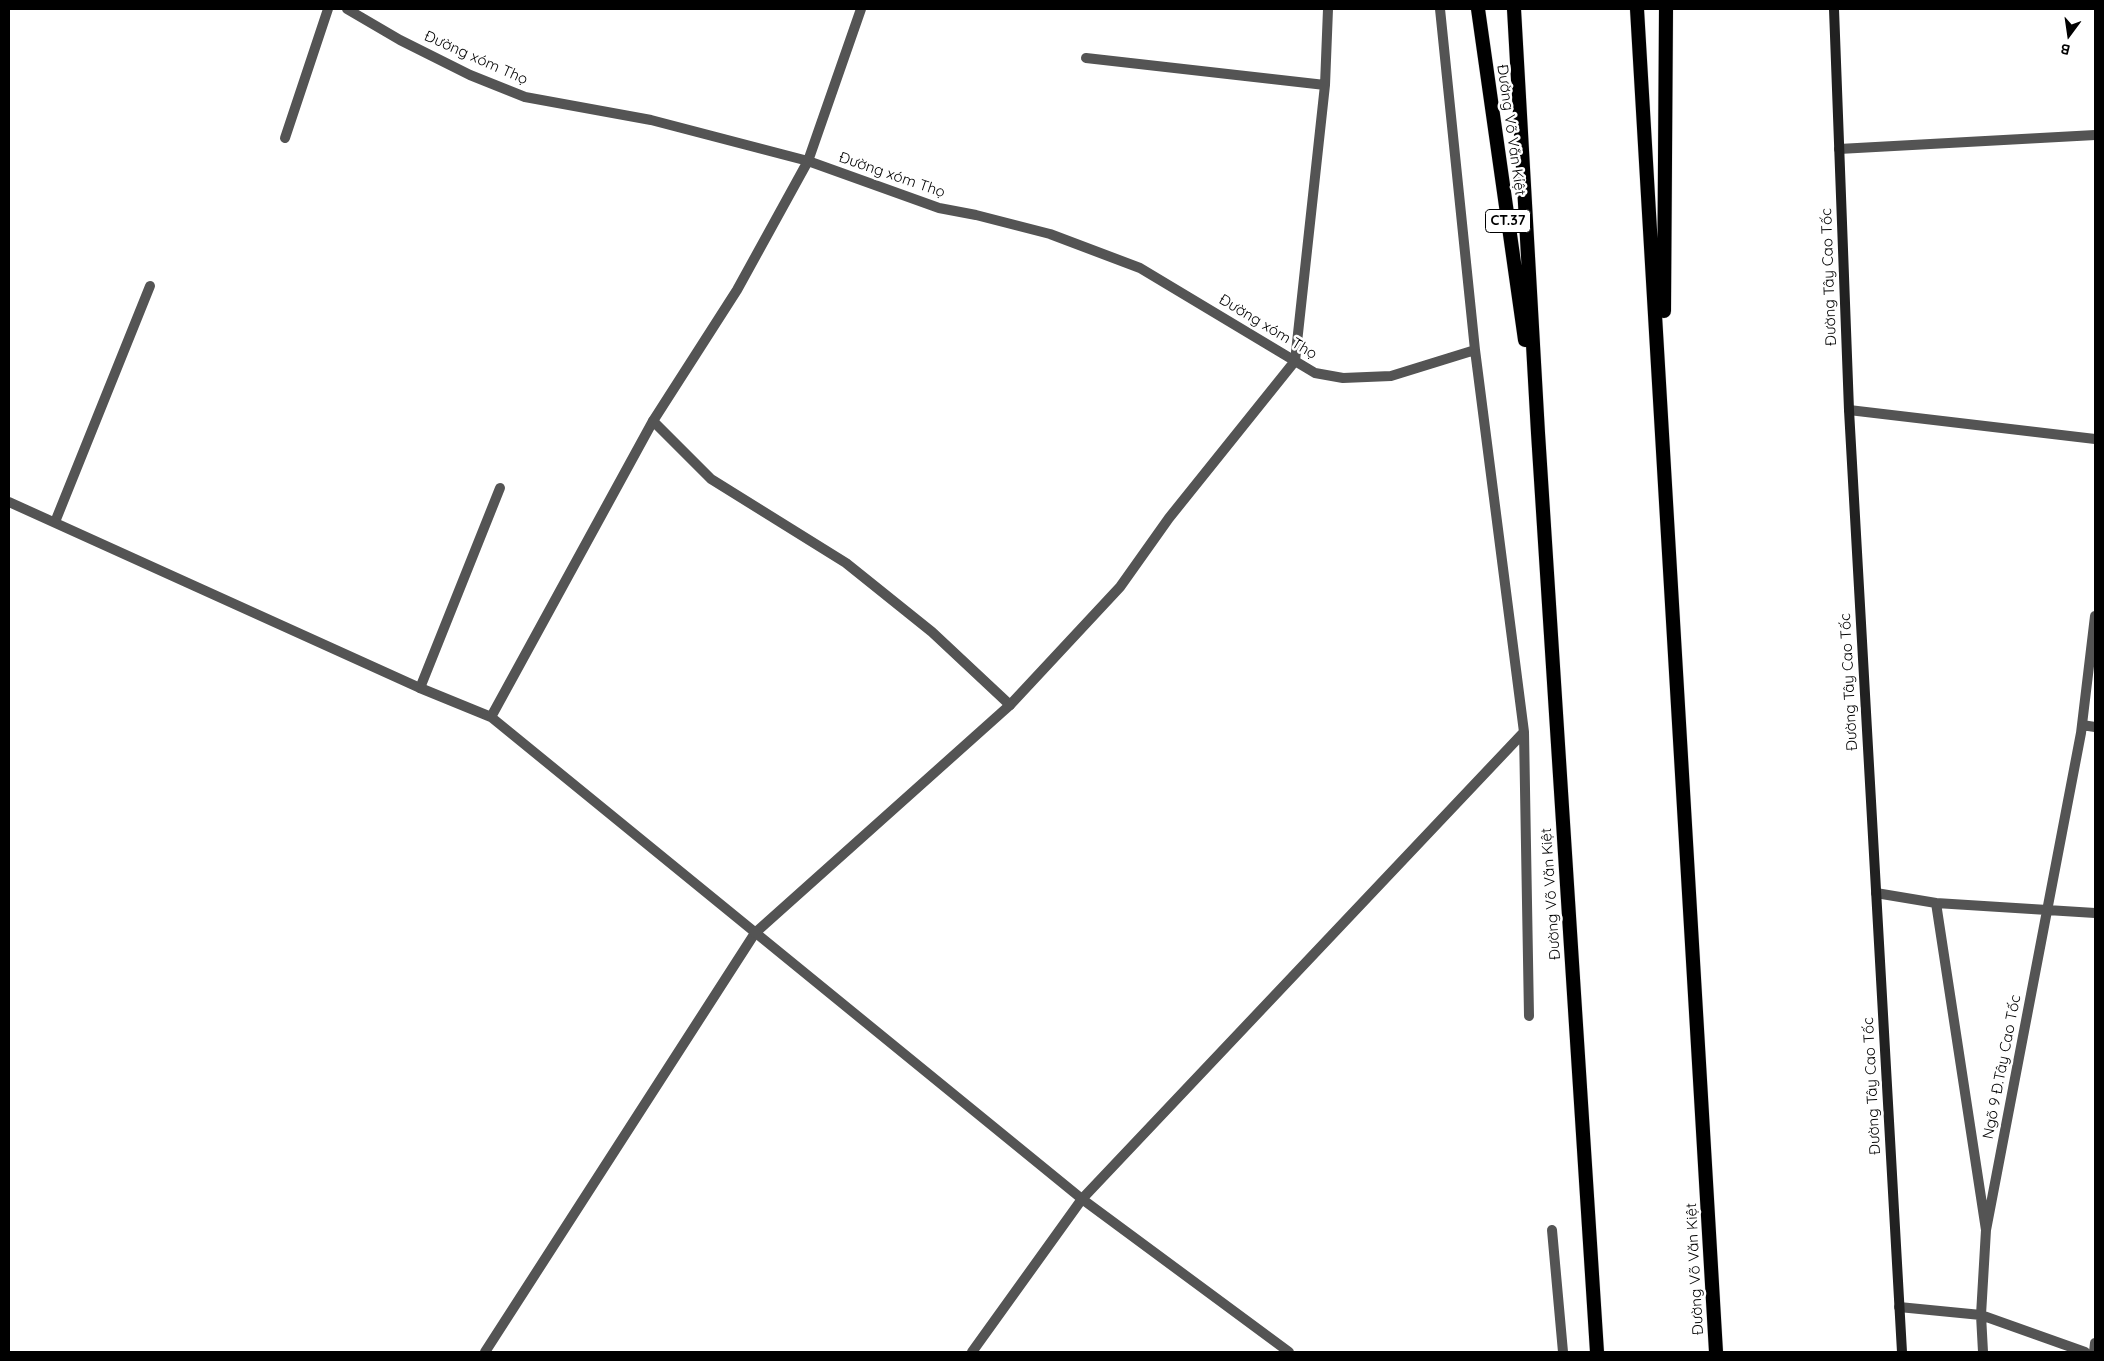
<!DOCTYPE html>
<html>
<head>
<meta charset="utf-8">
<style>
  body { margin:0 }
  #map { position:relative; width:2104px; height:1361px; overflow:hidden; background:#fff; font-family:Quicksand,sans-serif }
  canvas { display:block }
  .frame { position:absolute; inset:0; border:10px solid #000; pointer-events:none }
  .north { position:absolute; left:2044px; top:10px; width:50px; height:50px; -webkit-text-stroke:4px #fff; paint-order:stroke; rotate:194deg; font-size:14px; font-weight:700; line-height:20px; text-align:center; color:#000 }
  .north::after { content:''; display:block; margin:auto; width:18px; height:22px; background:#000; clip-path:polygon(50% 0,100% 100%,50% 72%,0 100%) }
</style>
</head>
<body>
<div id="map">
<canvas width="2104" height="1361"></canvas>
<div class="frame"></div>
<div class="north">B</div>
</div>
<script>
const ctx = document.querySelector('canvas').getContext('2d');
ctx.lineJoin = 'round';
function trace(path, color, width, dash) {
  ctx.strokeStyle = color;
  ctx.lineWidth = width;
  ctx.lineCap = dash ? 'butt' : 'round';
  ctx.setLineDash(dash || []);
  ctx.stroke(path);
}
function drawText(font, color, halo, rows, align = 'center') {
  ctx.font = font + ' Quicksand,sans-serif';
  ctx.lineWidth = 5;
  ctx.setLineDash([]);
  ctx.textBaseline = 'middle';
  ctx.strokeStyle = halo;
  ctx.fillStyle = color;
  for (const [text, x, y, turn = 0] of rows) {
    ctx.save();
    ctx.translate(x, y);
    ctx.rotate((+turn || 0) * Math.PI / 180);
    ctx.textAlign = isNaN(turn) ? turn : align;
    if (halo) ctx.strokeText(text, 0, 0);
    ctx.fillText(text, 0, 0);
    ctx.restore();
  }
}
const trunk = new Path2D(`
  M1478,9L1525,340
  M1514,9L1538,433L1597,1352
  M1637,9L1716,1352
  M1664,311L1666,9`);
trace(trunk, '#dbdbdb', 15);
trace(new Path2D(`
  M1849,410L2095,439
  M653,421L711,479L846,563L932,632L1010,705
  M55,522L150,286
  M420,688L500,488
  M2082,725L2095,727
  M1876,893L1936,903
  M1986,1230L2081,733L2095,616
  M1899,1307L1981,1315L2085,1352
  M485,1352L755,933
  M972,1352L1082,1199
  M1983,1352L1981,1315L1986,1230L1936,903L2095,913
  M2094,1352L2095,1343`), '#545454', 10);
trace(new Path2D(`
  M347,9L400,40L470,75L525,97L651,120L808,161L939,208L976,215L1050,234L1140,268L1315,373L1343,378L1391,376L1475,350
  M1440,9L1475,350L1524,732L1529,1016
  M1086,58L1325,85
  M285,138L328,9
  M1839,149L2095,135
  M9,502L420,688L491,717L1082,1199L1289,1352
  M491,717L653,421L737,290L808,161L861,9
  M755,933L1010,705L1120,587L1169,518L1295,361L1325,85L1328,9
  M1082,1199L1524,732
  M1552,1230L1563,1352`), '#545454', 10);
trace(new Path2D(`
  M1834,9L1849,410L1902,1352`), '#212121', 10);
trace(trunk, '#000', 14);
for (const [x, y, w] of [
  [1508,221,45]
]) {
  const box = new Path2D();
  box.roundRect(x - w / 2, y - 11.5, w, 23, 4);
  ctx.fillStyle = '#fff';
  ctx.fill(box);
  trace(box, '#000', 1);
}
drawText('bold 14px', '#000', null, [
  ["CT.37",1508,221]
]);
drawText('15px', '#000', '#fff', [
  ["Đường xóm Thọ",476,58,24],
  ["Đường Võ Văn Kiệt",1511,130,82],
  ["Đường xóm Thọ",892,175,19],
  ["Đường Tây Cao Tốc",1829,277,-92],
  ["Đường xóm Thọ",1268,327,31],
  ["Đường Tây Cao Tốc",1849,682,-93],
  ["Đường Võ Văn Kiệt",1551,894,-94],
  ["Ngõ 9 Đ.Tây Cao Tốc",2002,1067,-79],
  ["Đường Tây Cao Tốc",1872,1086,-93],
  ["Đường Võ Văn Kiệt",1695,1269,-93]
]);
</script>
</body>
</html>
